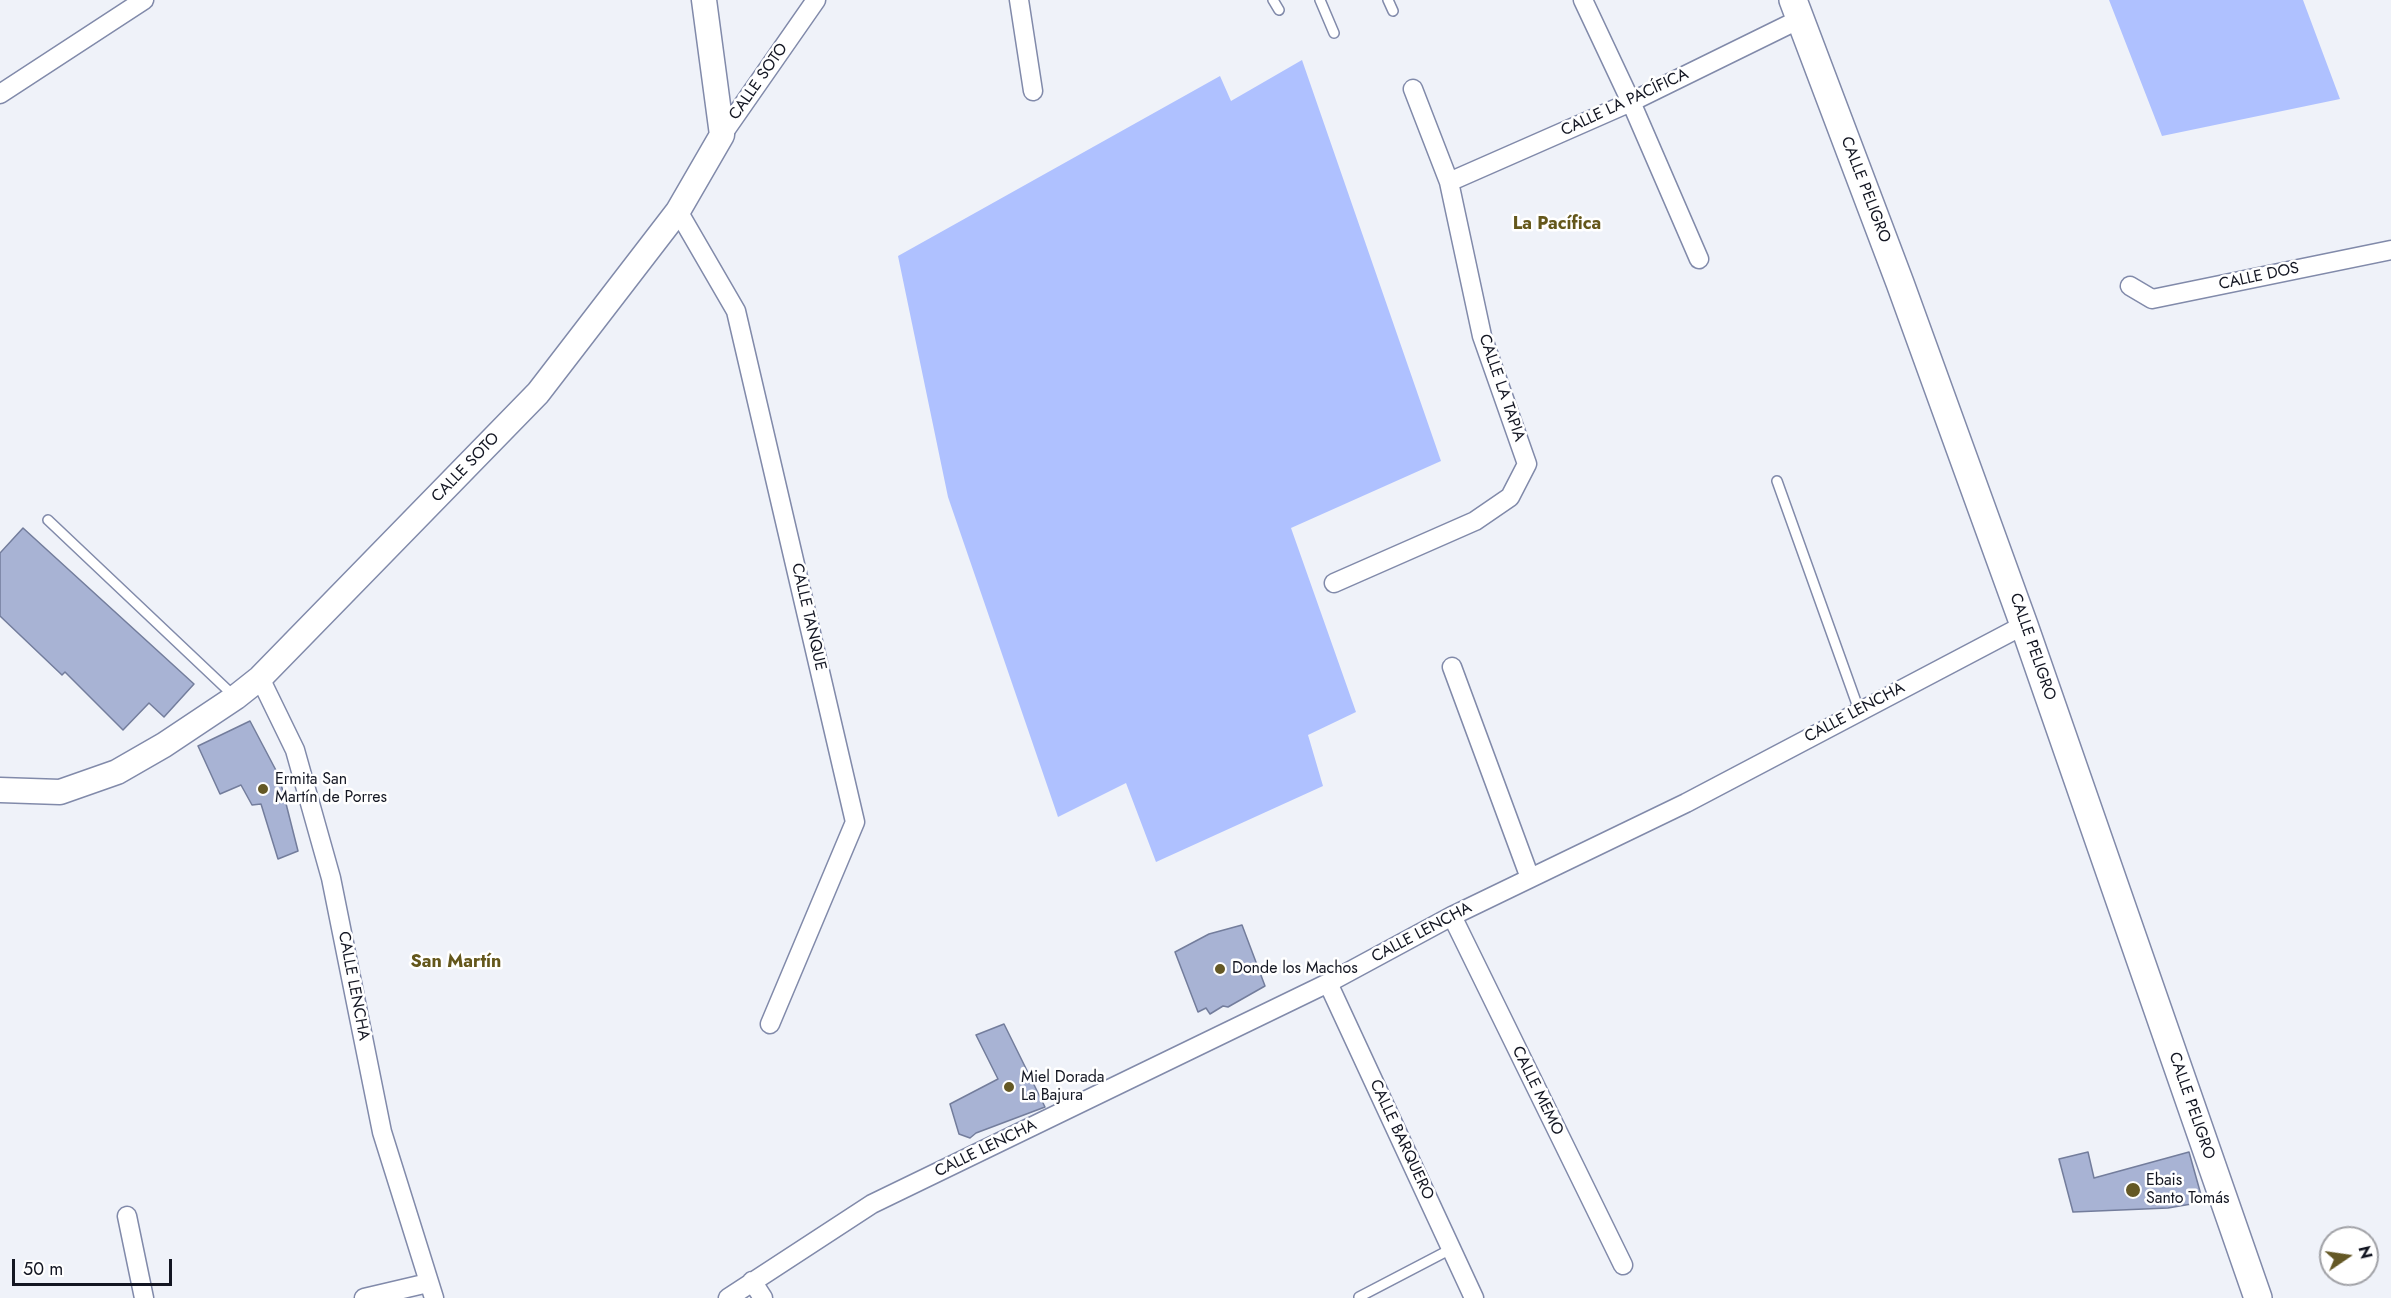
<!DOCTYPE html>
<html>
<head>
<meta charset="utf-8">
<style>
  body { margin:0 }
  #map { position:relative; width:2391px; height:1298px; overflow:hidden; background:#eff2f9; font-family:Jost,sans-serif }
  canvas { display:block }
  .north { position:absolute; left:2319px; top:1226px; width:60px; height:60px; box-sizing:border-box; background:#fff; border:2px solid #a1a2a7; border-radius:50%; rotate:77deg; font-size:16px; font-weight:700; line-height:24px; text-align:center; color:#131622 }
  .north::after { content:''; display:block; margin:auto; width:21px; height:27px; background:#645825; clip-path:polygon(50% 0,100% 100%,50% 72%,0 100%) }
  .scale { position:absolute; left:12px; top:1259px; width:160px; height:27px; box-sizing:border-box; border:3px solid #131622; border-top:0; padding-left:8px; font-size:18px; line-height:21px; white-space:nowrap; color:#131622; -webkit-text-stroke:4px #fff; paint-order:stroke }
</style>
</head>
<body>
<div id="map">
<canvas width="2391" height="1298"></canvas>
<div class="north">N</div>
<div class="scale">50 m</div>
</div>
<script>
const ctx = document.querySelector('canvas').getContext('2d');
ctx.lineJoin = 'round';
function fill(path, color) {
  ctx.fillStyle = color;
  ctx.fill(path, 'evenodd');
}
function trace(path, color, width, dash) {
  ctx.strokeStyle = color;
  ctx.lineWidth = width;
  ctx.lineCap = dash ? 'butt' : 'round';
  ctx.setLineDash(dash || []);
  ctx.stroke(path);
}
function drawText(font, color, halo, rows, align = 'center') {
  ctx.font = font + ' Jost,sans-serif';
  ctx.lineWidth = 5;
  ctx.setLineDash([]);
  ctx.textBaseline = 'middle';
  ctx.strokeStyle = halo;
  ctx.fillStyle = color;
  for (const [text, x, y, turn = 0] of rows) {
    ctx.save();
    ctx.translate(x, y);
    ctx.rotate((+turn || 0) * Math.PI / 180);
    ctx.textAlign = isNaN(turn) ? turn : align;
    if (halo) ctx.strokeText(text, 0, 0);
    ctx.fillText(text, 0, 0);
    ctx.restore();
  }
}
fill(new Path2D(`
  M2109,0H2303L2340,99L2162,136Z
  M1302,60L1441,461L1291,528L1356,712L1308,735L1323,786L1156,862L1126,783L1058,817L948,497L898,256L1220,76L1231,101Z`), '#afc1ff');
const building = new Path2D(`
  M23,528L194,684L164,717L149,703L123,730L65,672L62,675L0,616V553Z
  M250,721L279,776L298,851L278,859L261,804L252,805L241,785L220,794L198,746Z
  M1242,925L1265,986L1228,1007L1223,1006L1210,1014L1206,1008L1198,1012L1175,952L1209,934Z
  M1004,1024L1045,1107L976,1133L970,1138L959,1134L950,1104L998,1079L976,1035Z
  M2088,1152L2094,1178L2189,1152L2203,1202L2168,1208L2073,1212L2059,1159Z`);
fill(building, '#a8b3d4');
trace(building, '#737d9c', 1.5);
const service = new Path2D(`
  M1273,0L1279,10
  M1320,0L1334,33
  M1388,0L1393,11
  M1777,481L1859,710
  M48,520L234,696
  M1359,1297L1451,1249`);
const minor = new Path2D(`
  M1019,0L1033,91
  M1583,0L1631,102L1699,259
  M0,94L144,0
  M722,135L816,0
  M1449,182L1631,102L1800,19
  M678,211L736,311L855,822L770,1024
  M2130,286L2152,299L2391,250
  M1334,583L1475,521L1510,497L1527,464L1482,336L1449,182L1413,89
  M1452,667L1530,878
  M260,678L295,750L331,878L382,1132L434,1298
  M1452,916L1623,1265
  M1328,983L1474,1298
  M127,1216L144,1298
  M752,1281L763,1298
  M364,1298L428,1283
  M728,1298L872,1204L1328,983L1452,916L1686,803L2024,625`);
const tertiary = new Path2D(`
  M0,790L60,792L117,772L164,745L236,697L260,678L538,393L678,211L722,135L704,0`);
const secondary = new Path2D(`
  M1793,0L1900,283L2024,625L2258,1298`);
trace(service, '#818aaa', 12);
trace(minor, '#818aaa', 21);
trace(tertiary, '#818aaa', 27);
trace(secondary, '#818aaa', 30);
trace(service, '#fff', 9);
trace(minor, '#fff', 18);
trace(tertiary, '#fff', 24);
trace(secondary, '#fff', 27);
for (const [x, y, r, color] of [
  [263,789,6,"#645825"],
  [1220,969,6,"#645825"],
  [1009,1087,6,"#645825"],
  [2133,1190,8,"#645825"]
]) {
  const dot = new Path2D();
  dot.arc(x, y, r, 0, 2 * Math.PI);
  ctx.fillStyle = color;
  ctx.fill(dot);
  trace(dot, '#fff', 2);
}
drawText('16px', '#131622', '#fff', [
  ["CALLE SOTO",759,82,-55],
  ["CALLE LA PACÍFICA",1625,103,-25],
  ["CALLE PELIGRO",1865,190,69],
  ["CALLE DOS",2259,277,-12],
  ["CALLE LA TAPIA",1501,388,71],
  ["CALLE SOTO",466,468,-46],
  ["CALLE TANQUE",808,617,77],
  ["CALLE PELIGRO",2032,647,71],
  ["CALLE LENCHA",1855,713,-28],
  ["CALLE LENCHA",1422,933,-28],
  ["CALLE LENCHA",353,986,79],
  ["CALLE MEMO",1537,1091,64],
  ["CALLE PELIGRO",2191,1106,71],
  ["CALLE BARQUERO",1401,1140,65],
  ["CALLE LENCHA",986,1149,-26]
]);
drawText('16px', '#131622', '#fff', [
  ["Ermita San",275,780],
  ["Martín de Porres",275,798],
  ["Donde los Machos",1232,969],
  ["Miel Dorada",1021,1078],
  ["La Bajura",1021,1096],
  ["Ebais",2146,1181],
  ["Santo Tomás",2146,1199]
], 'left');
drawText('bold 18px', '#64571b', '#fff', [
  ["La Pacífica",1557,225],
  ["San Martín",456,963]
]);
</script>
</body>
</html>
